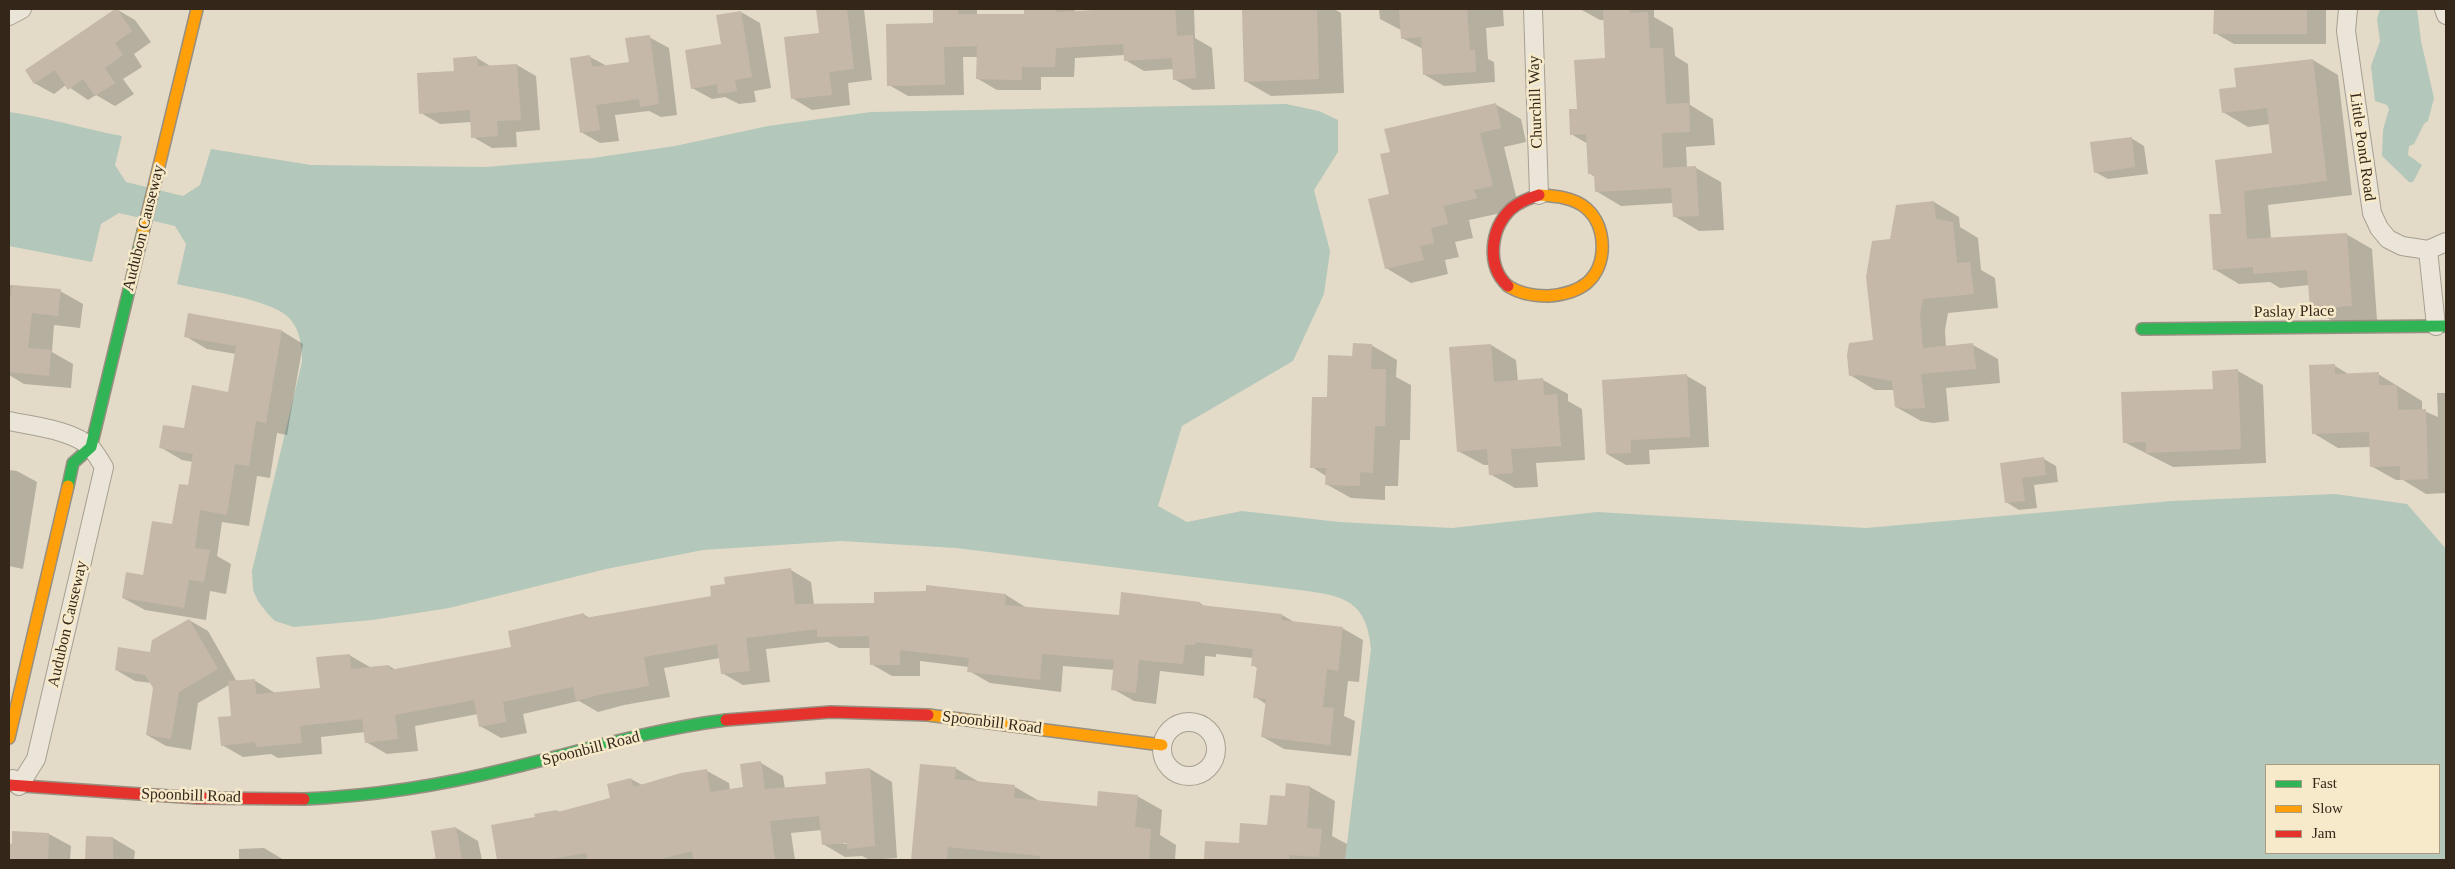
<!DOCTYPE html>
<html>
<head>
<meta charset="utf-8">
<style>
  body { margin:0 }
  #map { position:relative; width:2455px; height:869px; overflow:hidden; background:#e3dbc7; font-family:"Times New Roman",serif }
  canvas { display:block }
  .frame { position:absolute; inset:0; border:10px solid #34271a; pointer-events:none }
  .legend { position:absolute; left:2265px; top:764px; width:175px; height:90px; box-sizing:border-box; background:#f6eaca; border:1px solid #a89c84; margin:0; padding:6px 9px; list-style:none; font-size:15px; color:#34271a }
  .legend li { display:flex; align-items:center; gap:10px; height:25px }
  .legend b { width:25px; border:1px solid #a89c84 }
</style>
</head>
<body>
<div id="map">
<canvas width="2455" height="869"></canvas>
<div class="frame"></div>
<ul class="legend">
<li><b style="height:6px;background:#30b455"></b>Fast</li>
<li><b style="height:6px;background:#ff9f0a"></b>Slow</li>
<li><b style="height:6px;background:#e5322d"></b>Jam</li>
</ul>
</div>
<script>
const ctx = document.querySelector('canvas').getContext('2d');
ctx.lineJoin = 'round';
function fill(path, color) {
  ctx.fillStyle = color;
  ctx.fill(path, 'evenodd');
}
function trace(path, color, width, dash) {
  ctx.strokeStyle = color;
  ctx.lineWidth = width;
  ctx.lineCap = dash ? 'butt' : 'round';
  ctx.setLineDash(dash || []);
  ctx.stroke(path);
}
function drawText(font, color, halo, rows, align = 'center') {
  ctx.font = font + ' "Times New Roman",serif';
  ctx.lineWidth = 5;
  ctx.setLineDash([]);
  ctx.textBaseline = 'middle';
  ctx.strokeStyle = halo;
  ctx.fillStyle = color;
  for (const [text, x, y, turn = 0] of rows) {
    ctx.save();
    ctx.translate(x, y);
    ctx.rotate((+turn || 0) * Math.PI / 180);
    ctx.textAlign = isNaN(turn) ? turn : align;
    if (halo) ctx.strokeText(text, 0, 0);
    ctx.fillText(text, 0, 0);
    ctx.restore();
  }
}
fill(new Path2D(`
  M2380,9H2417L2421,41L2434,98L2428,121L2424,124L2414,144L2409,146L2408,155L2422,165L2413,182H2409L2382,156L2383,130L2389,109L2387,105L2375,101L2371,66L2380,41L2377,19Z
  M1286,104L1319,111L1338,120V152L1314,190L1330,251L1324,294L1293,361L1182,426L1158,506L1187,522L1242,511L1339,522L1452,528L1597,512L1866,528L2172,501L2335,494L2407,504L2446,549V860H1345L1371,649C1367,595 1336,595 1291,589L956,548L841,541L703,550L606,569L449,608L372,620L294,627L275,621L267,613L258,601L253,590L252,571L302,362C302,345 300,328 287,316C268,299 203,290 177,284L186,244L175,226L119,213L101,224L92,262L9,246V112C47,117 84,129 122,136L115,165L126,182L183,196L200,185L211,149L311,165L485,167L593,158L675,146L768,126L871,112ZM2266,765H2439V853H2266Z`), '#b3c7bb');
fill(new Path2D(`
  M116,9L135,20L151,42L134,54L142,67L123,79L134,94L115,106L96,95L88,100L66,85L54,94L34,83Z
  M817,9H864L872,80L848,83L850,105L812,110L792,98L820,34Z
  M934,9H977V15L1025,16V9H1075V12L1133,9H1194L1195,38L1212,48L1215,89L1193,90L1174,79V69L1144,71L1125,60V55L1075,58L1074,77H1041V90H997L978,79V57H963L964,95L908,96L889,85L935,24Z
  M1243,9H1334L1341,13L1344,93L1271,96L1245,81Z
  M1379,9H1503L1504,26L1486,28L1488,59L1494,62L1495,82L1444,86L1425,75L1423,49L1402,38L1401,30L1380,19Z
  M1580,9H1654V17L1673,28L1675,56L1688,64L1690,105L1713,119L1715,145L1686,147L1687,168H1696L1721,182L1724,230L1699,231L1674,216L1673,203L1621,206L1596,191L1595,177L1589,173L1588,144L1571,134L1578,110L1607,60L1605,20H1600Z
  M2215,9H2326V44H2234L2215,33Z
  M741,12L760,23L771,88L754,91L756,102L739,104L725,97L712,99L692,88L723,45L718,16Z
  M649,37L669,48L677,115L661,117L649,111L615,115L619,141L600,143L581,132L590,57L607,66L630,63Z
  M477,58L492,67L517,65L536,76L540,130L516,132L517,147L492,148L473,137L472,122L440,124L421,113L455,72Z
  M2313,60L2338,75L2352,195L2268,205L2271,239L2346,234L2372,249L2377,320L2336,323L2311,308L2309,285L2280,288L2270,282L2239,284L2214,269L2222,215L2274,154L2270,124L2248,127L2223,112L2237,88Z
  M1495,104L1521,119L1526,142L1504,147L1517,200L1501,213L1469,220L1473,238L1455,242L1459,257L1445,260L1448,274L1411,283L1386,268L1391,194V153Z
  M2131,138L2144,146L2148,174L2108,179L2095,172Z
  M1934,202L1959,217L1960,227L1978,238L1981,270L1995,278L1998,308L1948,313L1945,330L1946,347L1973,345L1998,359L2000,383L1946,388L1949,421L1933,423L1921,421L1896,407L1894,390H1875L1850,375L1874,342L1891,240Z
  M9,285L60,291L83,304L80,328L54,325L52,352L73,364L71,388L24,384L9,375Z
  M189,315L282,331L303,344L287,435L277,433L270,478L257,476L249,526L222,522L217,556L231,564L226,594L210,591L206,620L145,610L123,598L144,576L173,526L189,487L193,462L182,460L160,447L229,393L236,354L207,349L185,336Z
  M1371,345L1397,360L1396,377L1411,385L1410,440H1400L1398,486H1385V500L1351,498L1326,484V476L1312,467L1328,398L1354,357Z
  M1491,345L1516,360L1518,382L1543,380L1568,394V401L1582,409L1585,460L1536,463L1538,487L1515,488L1490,474V465H1484L1458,451Z
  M2335,366L2350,375L2378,374L2422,401V410L2438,417L2437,393H2446V493L2426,494L2403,480H2396L2371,466L2370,447L2338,448L2313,433Z
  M2238,371L2263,385L2266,463L2173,467L2124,442L2214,390Z
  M1687,376L1706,387L1709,447L1649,450L1650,464L1626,465L1607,454Z
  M2044,459L2056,466L2058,482L2034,485L2037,508L2019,510L2006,502L2001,464Z
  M9,470L17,471L37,482L23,569L9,566Z
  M791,570L811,582L814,605L876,604L1006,595L1027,608L1120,616L1200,603L1205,607L1282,615L1296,623L1342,628L1363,640L1359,682L1348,681L1344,716L1355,721L1351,756L1284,749L1263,737L1266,704L1255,697L1258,668L1252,665L1253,658L1216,654V657L1205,656L1204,676L1160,671L1156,704L1134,701L1113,689L1115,670L1063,666L1061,692L990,683L969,671V667L920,661V676H892L871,664V648H839L828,642L766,649L770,682L743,685L722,673L720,658L664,668L670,697L624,705L598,712L579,701L523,714L527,733L501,738L480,726L478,714L415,726L418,751L387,754L366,742L365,732L321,737L322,754L278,758L271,754L243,757L222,745L232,717L229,685L198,703L191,750L166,746L147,735L154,688L152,683L135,681L116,670L151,653L189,620L208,631L237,682L254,680L275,693L321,689L349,655L370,667L389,666L396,670L513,648L583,614L590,618L713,597Z
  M761,763L783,776L785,789L827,785L826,773L870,769L892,782L897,858L870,860L862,856L845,857L823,844L822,830L791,833L795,860H499L493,826L536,818L557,811L560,812L612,799L631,779L642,785L707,771L729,783L730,790L744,788ZM843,842L853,843L843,844Z
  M921,765L955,768L981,783L1015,787L1041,802L1098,807L1137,796L1162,810L1160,835L1176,845L1175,860H912Z
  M1310,787L1335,801L1332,836L1347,844L1345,860H1205L1206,842L1240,845L1268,827L1286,798Z
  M456,828L478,841L482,860H426L437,858Z
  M49,834L71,846L70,860H75H9V845Z
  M87,837L113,838L135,851L134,860H86Z
  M264,848L284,860H239V849Z`), '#0003');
fill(new Path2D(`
  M115,9H117L132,31L115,43L123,55L105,68L115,83L95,96L83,79L68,90L55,70L34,84L25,70Z
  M816,9H847L854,69L829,72L832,95L791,99L784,37L819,33Z
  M933,9H958V14H1024V9H1056V12L1112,9H1175L1177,36L1193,35L1196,78L1173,80L1172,58L1124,61L1123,44L1056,48L1055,67H1022V80L976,79L977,46L944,47L945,85L887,86L886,24L933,23Z
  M1242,9H1317L1319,79L1244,82Z
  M1399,9H1467L1470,50H1475L1476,72L1423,75L1421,37L1401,39Z
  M1603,9H1630V13L1648,12L1650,48H1663L1666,104L1689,103L1690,132L1662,133L1663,168L1696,166L1699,216L1673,217L1671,188L1595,192L1594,174H1588L1586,134L1570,135L1569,109H1577L1574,60L1605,58Z
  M2214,9H2307V34H2213Z
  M741,11L752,77L735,80L737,91L718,94L717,84L691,89L685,50L721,44L716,15Z
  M650,35L659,104L640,107L639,99L596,105L600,130L580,133L570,58L590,55L592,67L629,62L625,38Z
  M477,56L478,66L517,64L521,120L497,121L498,136L471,138L470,110L419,114L417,73L454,71L453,58Z
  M2313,59L2327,181L2244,191L2247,239L2347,233L2352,306L2310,309L2307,270L2253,274V267L2213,270L2209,214H2221L2215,160L2272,153L2267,108L2222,113L2219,89L2236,87L2234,68Z
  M1496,103L1501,128L1480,133L1493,186L1474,190L1477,198L1444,206L1448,224L1431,228L1434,243L1420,246L1424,260L1385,269L1368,199L1389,194L1380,154L1390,152L1384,129Z
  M2132,137L2135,167L2094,173L2090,142Z
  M1934,201L1936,219L1953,222L1957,263L1970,262L1974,294L1923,299L1920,315L1923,348L1973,343L1976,369L1921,374L1925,408L1906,409L1895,407L1892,381L1859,375L1849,376L1847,355L1849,343L1873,340L1866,277L1872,241L1890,239L1896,205Z
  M12,285L61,289L58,316L32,313L28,348L51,350L49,376L9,372V295L11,296Z
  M188,313L282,330L266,423L256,421L249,466L235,464L227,515L200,510L195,548L210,550L204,582L189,580L184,608L122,598L126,572L143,575L152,521L172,524L179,484L188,485L193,454L159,448L163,425L184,428L192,385L228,392L236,346L184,337Z
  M1353,343L1372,344L1371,369H1386L1385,426H1375L1373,473L1360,472V486L1325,485L1326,468H1310L1312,397H1327L1328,355L1352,356Z
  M1491,344L1494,382L1543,378L1544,395L1557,394L1561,446L1511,449L1513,473L1489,475L1487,449L1457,452L1449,347Z
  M2335,364V374L2379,372V385H2397L2398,410L2426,409L2428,479L2400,480V466L2370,467L2369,432L2312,434L2309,365Z
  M2238,369L2241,449L2146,453V442L2123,443L2121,392L2213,389L2212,371Z
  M1687,374L1690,437L1631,440V453L1606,454L1602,380Z
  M2044,457L2046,475L2022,478L2025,501L2005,503L2000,463Z
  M791,568L795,604L874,603V592L926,591V585L1006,594L1005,605L1119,615L1121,592L1200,602V605L1282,614V620L1343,627L1338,671L1327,669L1323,707L1334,708L1330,745L1261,737L1266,699L1253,698L1257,666H1251L1253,649L1196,642L1195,645H1185L1183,664L1139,660L1136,693L1111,690L1114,660L1042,654L1040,680L967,672L969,658L900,650V665H870L869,636L817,637V629L746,638L750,671L721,674L717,644L644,657L649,686L602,694L576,701L573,687L503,702L506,722L479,727L474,700L395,715L398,739L365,743L362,719L300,726L302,743L256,747L255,742L221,746L218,717L231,716L228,681L255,679L256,694L320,688L316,657L350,654L351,669L389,665L390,670L511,647L508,631L584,613L585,618L711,596L710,586L725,584L724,577Z
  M189,619L218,669L179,692L171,739L146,735L153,688L145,675L115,670L118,647L150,652L152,640Z
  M761,761L765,789L826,784L825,772L870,768L875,846L847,849V843L822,845L819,816L770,821L775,860H693L692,851L657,860H588L586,853L545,860H497L491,825L535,817L534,814L557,810L558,812L610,798L607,784L631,778L633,787L681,773L707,769L710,792L743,787L740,764Z
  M920,764L956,767L955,779L1015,785L1014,798L1097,806L1098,791L1138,795L1135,827L1151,829L1149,860H1040V856L948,847L947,860H911Z
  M1286,783L1310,786L1307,828L1322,829L1319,857L1289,855V860H1204L1205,841L1239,843L1240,823L1267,825L1270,795L1285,796Z
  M456,827L462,860H436L431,831Z
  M12,831L49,833L48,860H9V843L12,844Z
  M86,836L113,837V860H85Z`), '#c6b8a8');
const street = new Path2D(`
  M1533,9L1539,195
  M2348,9L2346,31L2372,213L2379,228L2388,239L2402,246L2428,250L2446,242
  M2444,9L2446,15
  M9,16L22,9
  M2428,250L2436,326
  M9,421C32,426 74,430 91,448C96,453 100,461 104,467L36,759L19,786L13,779
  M1162 749a27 27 0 1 1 54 0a27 27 0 1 1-54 0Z`);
const fast = new Path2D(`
  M2142,329L2446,326
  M68,486L73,463L91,447L143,232
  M304,799C373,796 443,785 511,768C582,751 653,729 726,720`);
const slow = new Path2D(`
  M143,232L197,9
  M1508,286C1520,294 1533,296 1548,296C1562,295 1576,292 1587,283C1608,265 1607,226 1586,208C1573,197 1555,196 1539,195
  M928,715L1162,745
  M9,738L68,486`);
const jam = new Path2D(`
  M1508,286C1486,266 1490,229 1511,209C1519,202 1529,198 1539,195
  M726,720L831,712L928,715
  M9,785L198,798L304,799`);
trace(street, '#a79f91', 20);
trace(fast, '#978f81', 14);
trace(slow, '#978f81', 14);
trace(jam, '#978f81', 14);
trace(street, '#ebe5d9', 18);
trace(fast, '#30b455', 11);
trace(slow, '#ff9f0a', 11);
trace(jam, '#e5322d', 11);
drawText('16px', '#34271a', '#f6eaca', [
  ["Churchill Way",1536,102,-92],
  ["Little Pond Road",2362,147,82],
  ["Audubon Causeway",144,228,-76],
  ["Paslay Place",2294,312,-1],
  ["Audubon Causeway",68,624,-77],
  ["Spoonbill Road",992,723,7],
  ["Spoonbill Road",591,749,-14],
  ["Spoonbill Road",191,796,2]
]);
</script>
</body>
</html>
